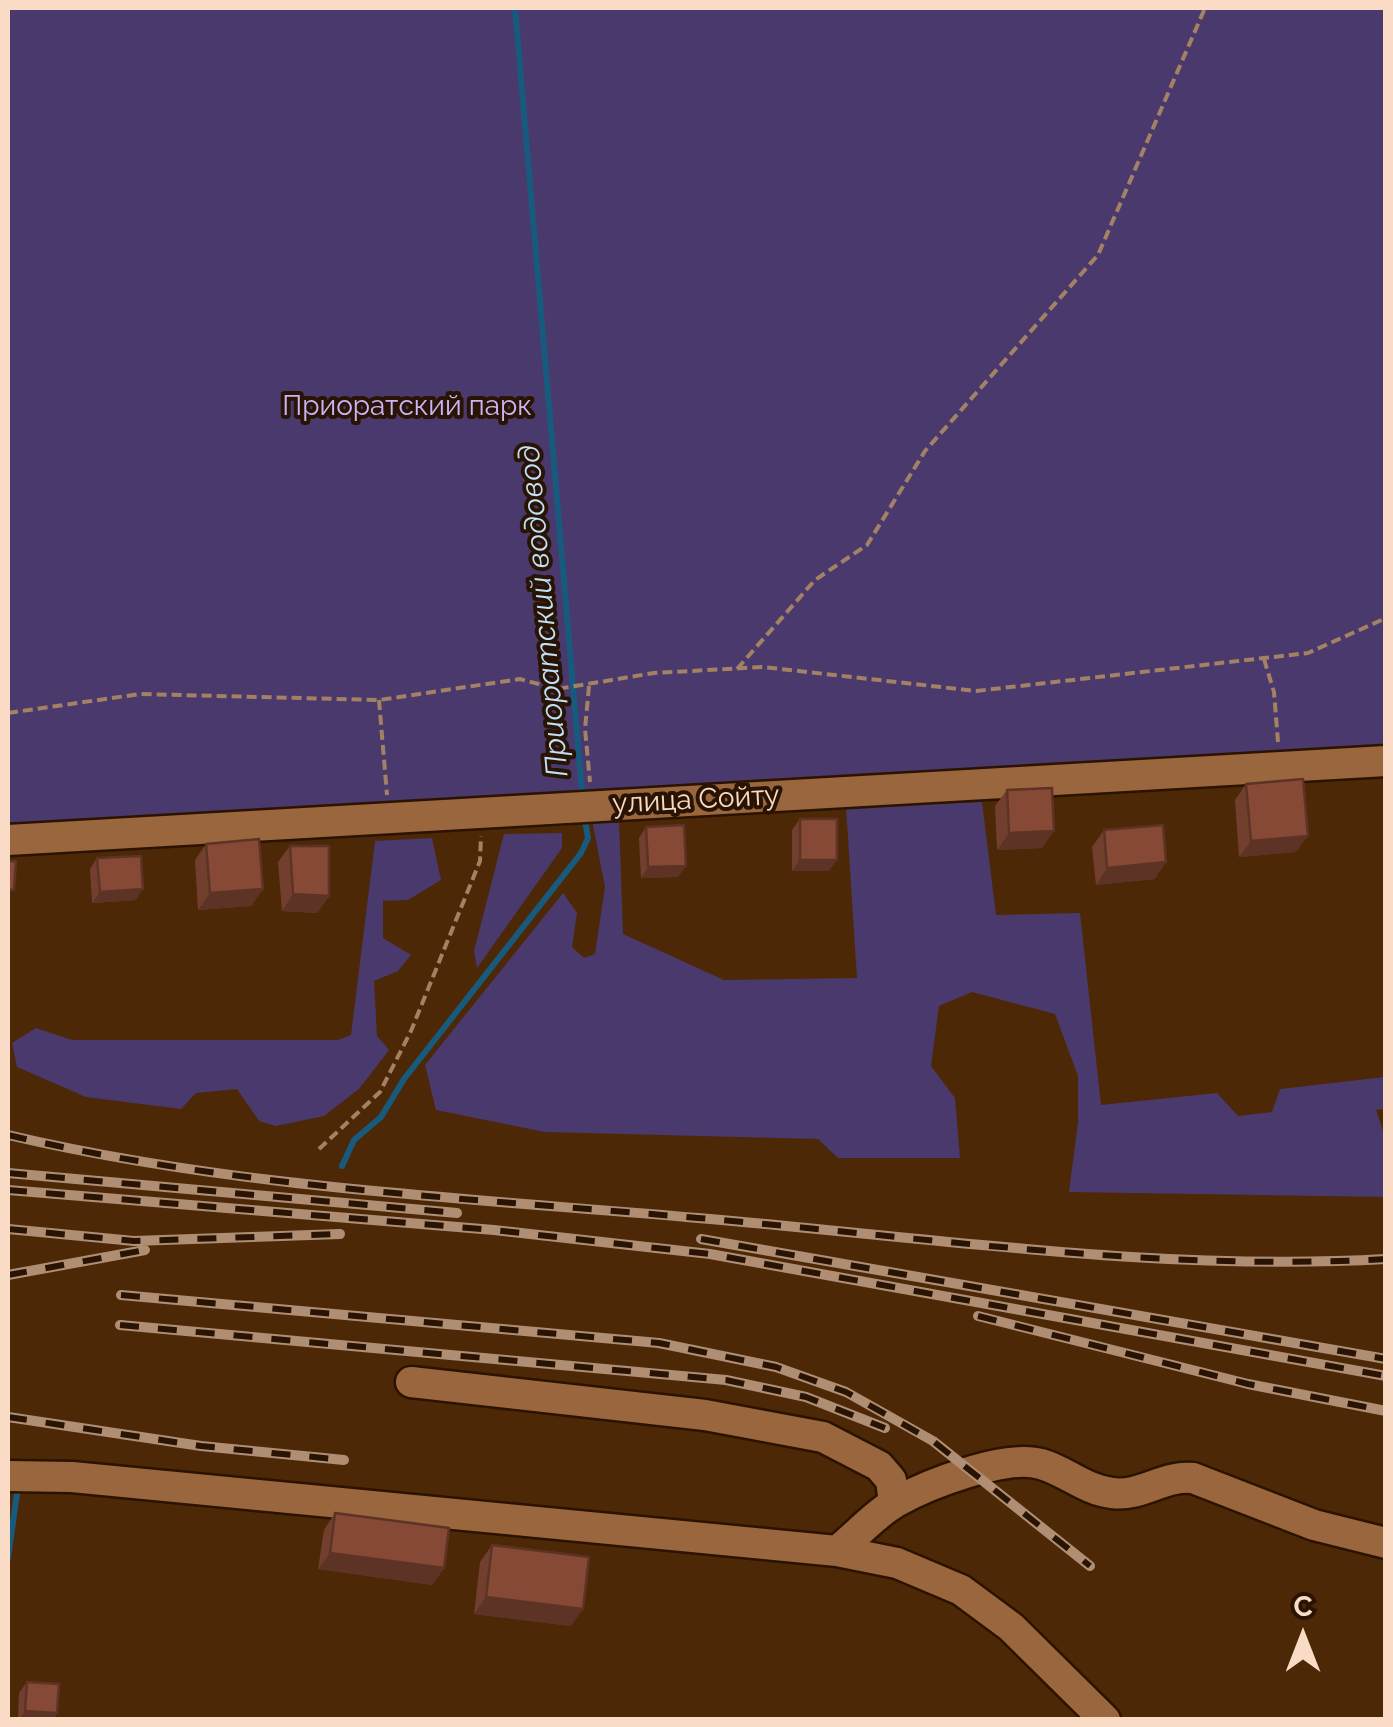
<!DOCTYPE html>
<html>
<head>
<meta charset="utf-8">
<style>
  body { margin:0 }
  #map { position:relative; width:1393px; height:1727px; overflow:hidden; background:#4c2806; font-family:Raleway,sans-serif }
  canvas { display:block }
  .frame { position:absolute; inset:0; border:10px solid #f9dbc6; pointer-events:none }
  .north { position:absolute; left:1253px; top:1587px; width:100px; height:100px; -webkit-text-stroke:8px #291404; paint-order:stroke; rotate:0deg; font-size:28px; font-weight:700; line-height:40px; text-align:center; color:#f9dbc6 }
  .north::after { content:''; display:block; margin:auto; width:35px; height:45px; background:#f9dbc6; clip-path:polygon(50% 0,100% 100%,50% 72%,0 100%) }
</style>
</head>
<body>
<div id="map">
<canvas width="1393" height="1727"></canvas>
<div class="frame"></div>
<div class="north">С</div>
</div>
<script>
const ctx = document.querySelector('canvas').getContext('2d');
ctx.lineJoin = 'round';
function fill(path, color) {
  ctx.fillStyle = color;
  ctx.fill(path, 'evenodd');
}
function trace(path, color, width, dash) {
  ctx.strokeStyle = color;
  ctx.lineWidth = width;
  ctx.lineCap = dash ? 'butt' : 'round';
  ctx.setLineDash(dash || []);
  ctx.stroke(path);
}
function drawText(font, color, halo, rows, align = 'center') {
  ctx.font = font + ' Raleway,sans-serif';
  ctx.lineWidth = 8;
  ctx.setLineDash([]);
  ctx.textBaseline = 'middle';
  ctx.strokeStyle = halo;
  ctx.fillStyle = color;
  for (const [text, x, y, turn = 0] of rows) {
    ctx.save();
    ctx.translate(x, y);
    ctx.rotate((+turn || 0) * Math.PI / 180);
    ctx.textAlign = isNaN(turn) ? turn : align;
    if (halo) ctx.strokeText(text, 0, 0);
    ctx.fillText(text, 0, 0);
    ctx.restore();
  }
}
fill(new Path2D(`
  M8,8H1385V751L8,831Z
  M982,802L996,915L1080,913L1101,1105L1217,1093L1238,1116L1272,1112L1280,1089L1385,1077V1109L1376,1110L1385,1137V1197L1069,1192L1078,1122V1076L1055,1014L972,992L939,1006L931,1066L955,1098L960,1158H838L818,1139L545,1132L436,1110L425,1065L563,893L577,913L572,947L584,958L595,954L605,887L592,820L619,818L623,934L724,980L857,978L846,807Z
  M562,833V848L477,968L474,951L504,834Z
  M432,838L441,880L408,900L383,901V938L411,955L398,971L374,981L377,1036L389,1050L359,1089L324,1116L276,1126L259,1121L237,1089L196,1093L181,1109L86,1097L17,1067L12,1043L36,1028L72,1040H338L351,1035L375,841Z`), '#4a396c');
trace(new Path2D(`
  M515,8L582,792
  M342,1166L354,1140L381,1117L404,1079L581,853L588,838L585,820
  M8,1558L17,1493`), '#185a7e', 6);
const minor = new Path2D(`
  M8,840L1386,761
  M411,1382L705,1415L823,1437L879,1466L891,1480L894,1503
  M8,1476L72,1477L837,1551L897,1563L961,1590L1011,1627L1105,1720
  M837,1551C856,1536 875,1514 896,1502C928,1484 1006,1454 1041,1464C1066,1471 1085,1490 1112,1493C1142,1497 1163,1475 1193,1478L1314,1525L1386,1543`);
trace(minor, '#2b1300', 35);
trace(new Path2D(`
  M1264,659L1274,692L1278,742
  M737,669L815,580L867,545L925,451L1098,255L1205,8
  M589,686L585,729L590,782
  M379,700L387,795
  M8,713L140,694L379,700L520,679L557,689L654,673L763,667L976,691L1308,653L1386,618
  M319,1149L380,1092L411,1031L480,861L481,836`), '#a28165', 4, [10, 5]);
trace(minor, '#9a663d', 30);
const rail = new Path2D(`
  M8,1135C234,1188 467,1198 698,1218C926,1237 1157,1272 1386,1259
  M8,1173L457,1213
  M8,1190L494,1230L710,1254L1386,1376
  M8,1229L134,1241L340,1234
  M701,1239L1386,1359
  M8,1275L145,1250
  M121,1295L659,1343L776,1367L846,1392L933,1441L1090,1566
  M978,1316L1248,1384L1386,1411
  M120,1325L726,1380L806,1397L885,1428
  M8,1417L201,1446L344,1460`);
trace(rail, '#af8e74', 10);
trace(rail, '#291404', 6, [19]);
fill(new Path2D(`
  M1246,784L1296,852L1239,857L1235,800Z
  M1007,790L1042,848L997,850L995,806Z
  M800,819L829,871H792V830Z
  M646,827L678,877L641,878L639,838Z
  M1104,830L1155,879L1096,885L1092,847Z
  M206,844L263,889L251,906L198,910L195,860Z
  M290,846L329,896L317,913L282,911L278,862Z
  M97,858L136,900L92,903L90,869Z
  M335,1513L444,1568L432,1585L318,1569L324,1530Z
  M492,1545L571,1626L474,1614L480,1562Z
  M27,1682L57,1713L53,1720H18L19,1693Z`), '#723f2e');
fill(new Path2D(`
  M1054,831L1042,848L997,850L1009,833Z
  M1308,836L1296,852L1239,857L1251,841Z
  M800,860H837L829,871H792Z
  M1166,862L1155,879L1096,885L1107,868Z
  M686,866L678,877L641,878L648,867Z
  M143,889L136,900L92,903L100,892Z
  M263,889L251,906L198,910L210,893Z
  M293,894L329,896L317,913L282,911Z
  M330,1553L444,1568L432,1585L318,1569Z
  M486,1597L583,1609L571,1626L474,1614Z
  M25,1711L57,1713L53,1720H19Z`), '#5d3326');
const building = new Path2D(`
  M1303,779L1308,836L1251,841L1246,784Z
  M1052,788L1054,831L1009,833L1007,790Z
  M800,819H837V860H800Z
  M684,825L686,866L648,867L646,827Z
  M1163,825L1166,862L1107,868L1104,830Z
  M259,839L263,889L210,893L206,844Z
  M290,846H329V896L293,894Z
  M141,856L143,889L100,892L97,858Z
  M8,861H16L14,890H8Z
  M335,1513L449,1528L444,1568L330,1553Z
  M492,1545L589,1557L583,1609L486,1597Z
  M27,1682L59,1684L57,1713L25,1711Z`);
fill(building, '#854936');
trace(building, '#5d3326', 2.5);
drawText('28px', '#c8b4f6', '#291404', [
  ["Приоратский парк",407,407]
]);
drawText('28px', '#f9dbc6', '#291404', [
  ["улица Сойту",696,800,-3]
]);
drawText('italic 30px', '#bfe0f7', '#291404', [
  ["Приоратский водовод",544,611,-95]
]);
</script>
</body>
</html>
